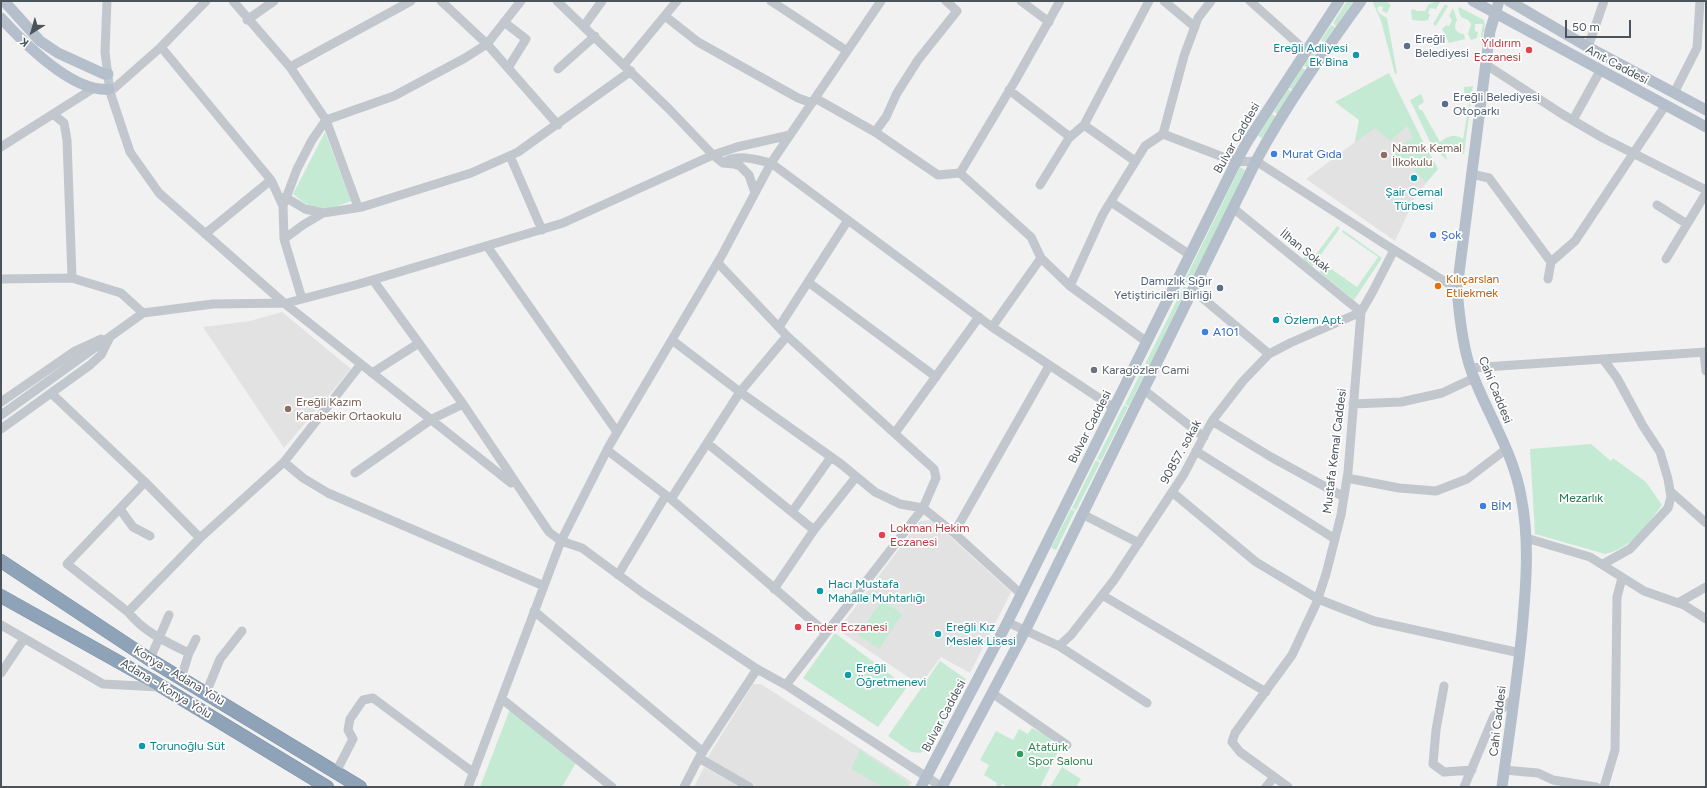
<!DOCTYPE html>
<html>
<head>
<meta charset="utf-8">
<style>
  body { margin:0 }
  #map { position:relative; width:1707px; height:788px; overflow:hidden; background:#f2f1f1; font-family:Figtree,sans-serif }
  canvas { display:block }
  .frame { position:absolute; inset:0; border:2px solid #4b535b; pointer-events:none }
  .north { position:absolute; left:12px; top:12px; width:40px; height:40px; -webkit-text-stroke:3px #fff; paint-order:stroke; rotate:217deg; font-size:11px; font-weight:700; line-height:16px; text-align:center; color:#4b535b }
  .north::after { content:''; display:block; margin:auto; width:14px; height:18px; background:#4b535b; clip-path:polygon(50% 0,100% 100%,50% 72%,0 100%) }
  .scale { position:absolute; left:1565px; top:20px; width:66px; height:18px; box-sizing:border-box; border:2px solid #4b535b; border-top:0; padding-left:5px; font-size:12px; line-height:14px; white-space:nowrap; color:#4b535b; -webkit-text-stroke:3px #fff; paint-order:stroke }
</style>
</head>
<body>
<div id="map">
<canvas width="1707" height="788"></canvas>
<div class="frame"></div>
<div class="north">K</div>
<div class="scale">50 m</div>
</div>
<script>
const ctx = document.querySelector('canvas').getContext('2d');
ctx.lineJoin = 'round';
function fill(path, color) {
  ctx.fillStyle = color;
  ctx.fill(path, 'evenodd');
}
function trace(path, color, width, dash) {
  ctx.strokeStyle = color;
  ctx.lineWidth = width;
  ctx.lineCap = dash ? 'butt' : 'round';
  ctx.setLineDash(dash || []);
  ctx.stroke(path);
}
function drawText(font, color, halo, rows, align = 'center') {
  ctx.font = font + ' Figtree,sans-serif';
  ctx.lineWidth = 3.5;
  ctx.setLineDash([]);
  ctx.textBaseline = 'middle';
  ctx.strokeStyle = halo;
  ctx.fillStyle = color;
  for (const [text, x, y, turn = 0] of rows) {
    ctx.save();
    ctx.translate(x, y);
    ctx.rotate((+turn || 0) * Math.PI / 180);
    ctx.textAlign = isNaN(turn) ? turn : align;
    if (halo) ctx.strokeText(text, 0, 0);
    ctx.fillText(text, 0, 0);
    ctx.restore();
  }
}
fill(new Path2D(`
  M1389,73L1422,140L1438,169L1426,183L1415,198L1395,241L1306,179L1355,142L1359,120L1335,102Z
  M282,312L351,369L284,448L203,327L250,321Z
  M932,520L1011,592L970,673L941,657L920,685L838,630L920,521Z
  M753,684H761L912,782L909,787H756L706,760Z
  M704,767L740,787H694Z`), '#e3e2e2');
fill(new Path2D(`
  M1347,1L1353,2L1336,26L1333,23Z
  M1375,1H1386L1391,5L1387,13L1382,11L1383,7L1380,6L1377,8L1379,13L1387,18L1397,73L1395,74L1381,21L1373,3Z
  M1438,1L1440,2L1436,9L1430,8L1428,13L1430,15L1428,20L1423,21L1412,20L1411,10L1414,9L1417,11H1425L1429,4Z
  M1445,4L1448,6L1436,26L1433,24Z
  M1459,7L1484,20L1485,25L1482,42H1480L1483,24H1475V31L1478,32L1477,38L1471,40L1468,34L1471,24L1468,20L1461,17L1458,9Z
  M1453,8L1457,20C1453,27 1455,33 1464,34L1465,39L1449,43L1442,29L1446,25L1449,26L1452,20L1449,16Z
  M1331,25L1335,27L1324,42L1321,40Z
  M1319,42L1322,45L1307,68L1304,65Z
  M1302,68L1306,70L1293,90L1289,88Z
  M1389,73L1422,140L1438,169L1426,183L1406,161H1399L1394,156L1393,151C1398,144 1406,143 1413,138L1407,126L1390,141L1375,128L1355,142L1359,120L1335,102Z
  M1473,86L1464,154H1461L1457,145L1444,148L1447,160L1432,146L1410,100L1421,94L1424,102L1418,106L1420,110H1422L1440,142C1448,136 1454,133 1463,139L1470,99L1464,92V87Z
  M1288,89L1292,92L1278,114L1274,112Z
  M1272,114L1276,117L1262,138L1258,136Z
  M325,132L351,201C326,211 314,213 293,194Z
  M1240,167L1245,170L1189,286L1183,284Z
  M1337,226L1340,228L1312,267L1303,259L1307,252L1314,257Z
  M1343,230L1382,258L1354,300L1319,272L1324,264L1357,287L1378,257L1342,232Z
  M1184,286L1187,288L1149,366L1145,364Z
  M1144,366L1148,367L1129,406L1125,404Z
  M1124,405L1128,407L1101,461L1097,459Z
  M1591,444L1611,461L1613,458L1646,482L1662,505C1647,525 1631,549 1605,554L1535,534L1530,449Z
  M1096,460L1100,463L1076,510L1072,508Z
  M1071,509L1075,511L1056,550L1051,548Z
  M882,600L902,614L879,649L858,635Z
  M835,633L907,687L878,727L803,678Z
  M940,661L966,679L935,740L927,750L920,753L911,752L888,736Z
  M510,709L577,761L562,787H480Z
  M1032,728L1052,739L1050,743L1060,748L1040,787H1007L1002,784L1000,787L996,785L997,783L984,775L989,765L980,760L996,731L1013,740L1019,729L1028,734Z
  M860,750L908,783L906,787H883L851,769Z
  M1062,767L1081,779L1076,787H1050Z`), '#c5ead4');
const highway = new Path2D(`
  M1,561L149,659L360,787
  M1,596L151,680L327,787`);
trace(highway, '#7a8ea4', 14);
trace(new Path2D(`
  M107,1L105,52L110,92L130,152L159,193L284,303L511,483
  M233,1L290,67L326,120L358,207
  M441,1L487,44L558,125
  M557,1L669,109L713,155L723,163L734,164L740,166L749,175L755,193
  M771,1L847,51
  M1021,1L1049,22
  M1164,1L1195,27
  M1250,1L1306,51
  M665,16L698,42L798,98L812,103
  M247,20L274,1
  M504,22L526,39L508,68
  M584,26L602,1
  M161,47L271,180L283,206
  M1588,47L1604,1
  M1485,64L1562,114L1603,138L1706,190
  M624,65L677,1
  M290,67L411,1
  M558,69L595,36
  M1009,90L1070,137
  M110,92L161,47L206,1
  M1674,93L1697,48L1700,1
  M815,98L875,132L938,175L960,173L1031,237L1041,258L1070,286L1147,342
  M53,114L64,123L67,140L72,278
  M1573,120L1600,71
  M1084,125L1135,161
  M875,132L886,117L897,93L918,60L957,11L946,1
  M1163,134L1236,162L1256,161L1383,243L1457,289
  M1,147L94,88
  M510,156L542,230
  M723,163C736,153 757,160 771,163L992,327L1114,408
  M960,173L1015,81L1060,1
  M1471,174L1489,178L1551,262L1575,241L1665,106
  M1040,185L1069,138L1084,125L1149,1
  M285,197L305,209L323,213L362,207L471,173L518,152L631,71
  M1111,202L1190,255
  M1657,205L1687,224
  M205,234L271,180
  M284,239L303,225L323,213
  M487,246L617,432
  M1666,259L1706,193
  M718,263L787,336L934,469L936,478L923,508L954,533L1021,594
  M1,279L72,278L121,293L143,313
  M1548,279L1551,262
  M373,280L463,404L549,532L561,541L582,548L643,593L757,669L786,685L942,787
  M808,282L936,377
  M1070,286L1103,214L1145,146L1163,134L1184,56L1198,18L1211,1
  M1193,290L1269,354
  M302,299L284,239L283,206L297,169L312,140L326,120L394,96L465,58L487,44L521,1
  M779,327L848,220
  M992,327L1041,258
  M672,340L740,392L841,464L875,492L900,504L923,508L786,685
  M1704,352L1706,371
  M1470,368L1706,352
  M372,373L419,343
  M1144,390L1204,437
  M51,393L145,482L200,538L284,462L361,364
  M1,402L75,351L101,339
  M1353,404L1401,402L1442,393L1474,378
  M1,415L143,313L213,304L287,303L359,284L563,223L713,155L737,147L790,135
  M1212,421L1271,457L1344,497
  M1,429L90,365L101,355L110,337
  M895,433L979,317
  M707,443L814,530
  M607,450L671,499L826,633
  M1196,451L1335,539
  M284,462L303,478L328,493L544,586
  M355,473L432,419L463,404
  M1347,478L1399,488L1436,491L1467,479L1505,450
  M145,482L67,564L128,612L200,538
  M1670,491L1706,523
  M1172,492L1256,562L1318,599L1374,621L1520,653
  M671,499L740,392L787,336
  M120,509L133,527L150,536
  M792,512L831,457
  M1082,514L1139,543
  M954,533L1049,366
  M1526,538L1590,557L1644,591L1684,605L1706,619
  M1603,564L1630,549L1668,508L1671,497L1668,479L1660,452L1643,426L1617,378L1603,359
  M618,575L666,495
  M774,589L814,530L856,477
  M1102,595L1266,692
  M1678,603L1706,587
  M534,611L703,752
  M128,612C144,632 166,642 189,653L196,639
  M1007,622L1059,646L1147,703
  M1,625L103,684L159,687
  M1059,646L1071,635L1114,580L1184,474L1212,421L1243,381L1269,354L1290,343L1361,312L1233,208
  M149,659L153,652L169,615
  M1,673L24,639
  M181,678L189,653
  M1444,686L1436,730L1433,764L1444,772L1472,770
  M206,693L220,659L242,631
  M992,693L1067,745
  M502,699L612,787
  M699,758L749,787
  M1504,770L1538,773L1553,780L1596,787
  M336,772L353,739L348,730L350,719L363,700L373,698L474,773
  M468,787L561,541L609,446L722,255L771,163L881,1
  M684,787L700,756L757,669
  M1266,787L1274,777
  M1288,787L1240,752L1232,742L1235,733L1292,655L1316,604L1326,574L1341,515L1348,472L1361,312L1373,291L1394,250
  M1464,787L1494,716L1514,698
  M1604,787L1615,750L1617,597L1622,578`), '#c1c7cd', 9);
trace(new Path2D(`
  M4,1L40,41L58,53L104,74H108
  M1473,1L1706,127
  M1499,1L1490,31L1457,289C1459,313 1463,348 1471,370C1486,412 1513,451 1521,496C1530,541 1526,586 1522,631C1517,683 1509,735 1502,787
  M1509,1L1588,47L1706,110
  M1,18C24,43 73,93 109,89
  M921,787L1005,627L1236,162L1247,142L1339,1
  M942,787L1025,631L1256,161C1286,105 1324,52 1361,1`), '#b4bfcb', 11);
trace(highway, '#8fa3b8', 13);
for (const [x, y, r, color] of [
  [1407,46,4,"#5c6f8a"],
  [1529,50,4,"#e0444e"],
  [1356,55,4,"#0f9aa8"],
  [1445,104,4,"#5c6f8a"],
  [1274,154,4,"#3f7fe0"],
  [1384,155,4,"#8d6e63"],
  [1414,178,4,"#0f9aa8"],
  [1433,235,4,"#3f7fe0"],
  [1438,286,4,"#e8710a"],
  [1220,288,4,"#5c6f8a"],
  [1276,320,4,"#0f9aa8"],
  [1205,332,4,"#3f7fe0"],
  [1094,370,4,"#6b7280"],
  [288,409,4,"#8d6e63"],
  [1483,506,4,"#3f7fe0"],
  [882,535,4,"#e0444e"],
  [820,591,4,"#0f9aa8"],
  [798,627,4,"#e0444e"],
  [938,634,4,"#0f9aa8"],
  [848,675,4,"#0f9aa8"],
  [142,746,4,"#0f9aa8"],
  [1020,754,4,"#2e9e5b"]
]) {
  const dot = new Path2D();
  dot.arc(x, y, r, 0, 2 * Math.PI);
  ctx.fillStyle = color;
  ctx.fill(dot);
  trace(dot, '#fff', 1.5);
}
drawText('12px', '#4e5e75', '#fff', [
  ["Ereğli",1415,39],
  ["Belediyesi",1415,53],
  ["Ereğli Belediyesi",1453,97],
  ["Otoparkı",1453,111],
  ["Damızlık Sığır",1212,281,"right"],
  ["Yetiştiricileri Birliği",1212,295,"right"]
], 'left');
drawText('12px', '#be3a42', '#fff', [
  ["Yıldırım",1521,43,"right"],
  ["Eczanesi",1521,57,"right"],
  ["Lokman Hekim",890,528],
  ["Eczanesi",890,542],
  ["Ender Eczanesi",806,627]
], 'left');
drawText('12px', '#0d838f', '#fff', [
  ["Ereğli Adliyesi",1348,48,"right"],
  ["Ek Bina",1348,62,"right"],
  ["Şair Cemal",1414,192,"center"],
  ["Türbesi",1414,206,"center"],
  ["Özlem Apt.",1284,320],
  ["Hacı Mustafa",828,584],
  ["Mahalle Muhtarlığı",828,598],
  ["Ereğli Kız",946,627],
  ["Meslek Lisesi",946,641],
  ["Ereğli",856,668],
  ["Öğretmenevi",856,682],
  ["Torunoğlu Süt",150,746]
], 'left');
drawText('12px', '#4b535b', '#fff', [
  ["Anıt Caddesi",1617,65,28],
  ["Bulvar Caddesi",1237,138,-60],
  ["İlhan Sokak",1305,251,39],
  ["Cahi Caddesi",1495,390,68],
  ["Bulvar Caddesi",1090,427,-63],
  ["Mustafa Kemal Caddesi",1335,451,-83],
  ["90857. sokak",1181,452,-61],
  ["Konya - Adana Yolu",179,676,31],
  ["Adana - Konya Yolu",166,689,31],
  ["Bulvar Caddesi",944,716,-62],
  ["Cahi Caddesi",1498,721,-83]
]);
drawText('12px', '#785e54', '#fff', [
  ["Namık Kemal",1392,148],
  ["İlkokulu",1392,162],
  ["Ereğli Kazım",296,402],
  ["Karabekir Ortaokulu",296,416]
], 'left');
drawText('12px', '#366cbe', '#fff', [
  ["Murat Gıda",1282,154],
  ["Şok",1441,235],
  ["A101",1213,332],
  ["BİM",1491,506]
], 'left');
drawText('12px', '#c56008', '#fff', [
  ["Kılıçarslan",1446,279],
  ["Etliekmek",1446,293]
], 'left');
drawText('12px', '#5b616d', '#fff', [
  ["Karagözler Cami",1102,370]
], 'left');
drawText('12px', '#24744d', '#fff', [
  ["Mezarlık",1581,498]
]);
drawText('12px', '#27864d', '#fff', [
  ["Atatürk",1028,747],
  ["Spor Salonu",1028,761]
], 'left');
</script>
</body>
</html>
